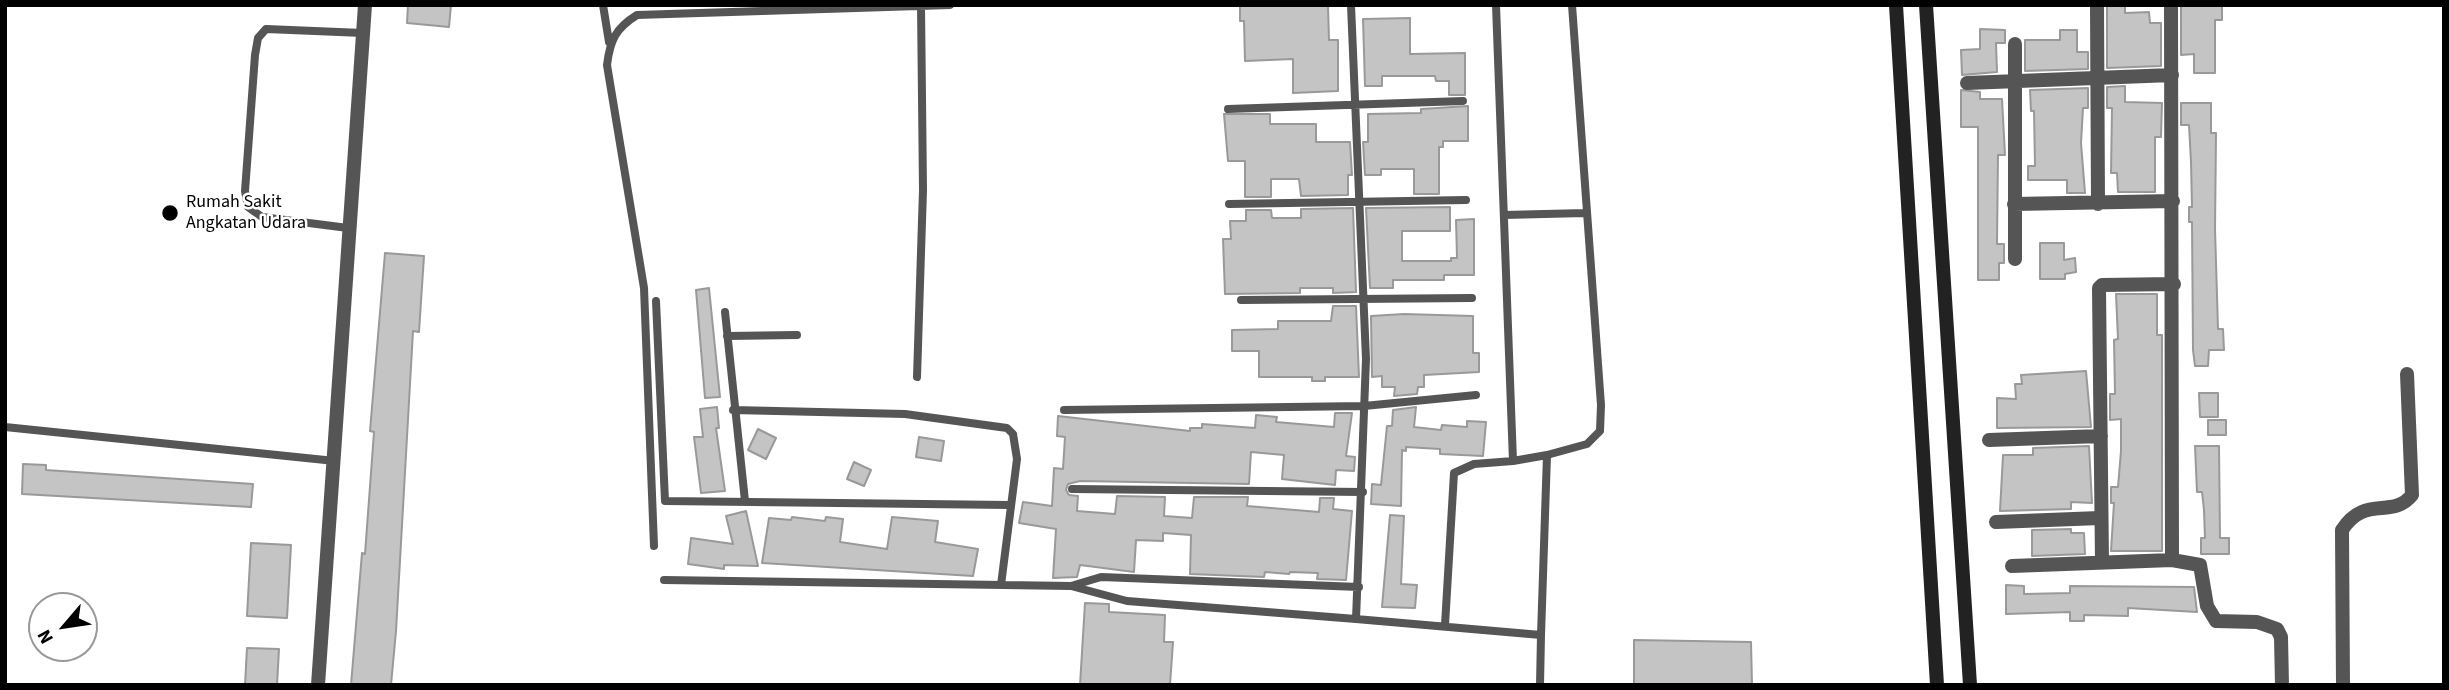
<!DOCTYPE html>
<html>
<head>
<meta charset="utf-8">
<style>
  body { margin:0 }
  #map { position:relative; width:2449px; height:690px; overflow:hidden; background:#fff; font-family:"Source Sans 3",sans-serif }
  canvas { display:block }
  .frame { position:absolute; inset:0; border:7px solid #000; pointer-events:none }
  .north { position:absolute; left:28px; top:592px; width:70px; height:70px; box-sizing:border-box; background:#fff; border:2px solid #999; border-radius:50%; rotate:241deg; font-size:19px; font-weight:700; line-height:28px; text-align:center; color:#000 }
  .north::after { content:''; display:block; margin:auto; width:24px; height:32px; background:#000; clip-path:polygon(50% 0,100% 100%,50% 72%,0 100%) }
</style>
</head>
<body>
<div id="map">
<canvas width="2449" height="690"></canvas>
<div class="frame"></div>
<div class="north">N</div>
</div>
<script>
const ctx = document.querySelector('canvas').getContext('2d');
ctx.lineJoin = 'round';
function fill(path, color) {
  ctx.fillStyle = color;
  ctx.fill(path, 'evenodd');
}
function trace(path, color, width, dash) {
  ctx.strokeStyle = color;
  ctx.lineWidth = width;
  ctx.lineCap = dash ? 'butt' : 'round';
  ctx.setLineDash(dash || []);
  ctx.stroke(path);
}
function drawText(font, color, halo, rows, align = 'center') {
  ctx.font = font + ' "Source Sans 3",sans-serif';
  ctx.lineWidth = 5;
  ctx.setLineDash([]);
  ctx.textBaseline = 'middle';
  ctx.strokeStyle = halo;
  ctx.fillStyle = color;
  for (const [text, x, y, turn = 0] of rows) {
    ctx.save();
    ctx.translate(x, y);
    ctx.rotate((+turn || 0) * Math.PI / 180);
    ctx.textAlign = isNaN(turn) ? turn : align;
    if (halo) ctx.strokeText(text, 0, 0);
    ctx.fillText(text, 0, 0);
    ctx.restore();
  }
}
const building = new Path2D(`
  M408,5H451L449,27L407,23Z
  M2107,5H2125V13L2149,12L2150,23H2161V66L2107,68Z
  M2181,5H2222V20H2215V73H2194V54L2181,55Z
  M1240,6H1328L1329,40H1338V91L1293,93V59L1245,61L1244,21H1240Z
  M1410,18V54L1465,53V95H1449V81H1436L1435,76H1382V86H1365L1363,19Z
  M1980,29L2005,30V43H1996L1997,72L1962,75L1961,50L1980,49Z
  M2060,30H2077V52H2088V69L2025,71V40H2060Z
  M2125,86V102L2162,103L2161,137H2155V192H2118L2117,173H2111L2112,108H2107V87Z
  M2088,88V108H2083L2081,143L2085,193H2067V180H2028V166H2035L2034,111H2031L2030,90Z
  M1961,90L1980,92V99H2002L2005,155H1998L1997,244H2004V263H1999V280H1978V127H1961Z
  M2181,103H2211V133H2216L2215,229L2218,329H2223L2224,350H2209L2208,366H2195L2193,350L2192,222H2189V207H2192L2191,162L2189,125H2181Z
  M1468,106V141H1443V147H1439V194H1414V169H1381V175H1365L1363,142H1368V114L1421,113V109Z
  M1224,114H1270V124H1316V142H1350L1352,175H1348V195L1301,196L1299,179H1271V197H1245V161H1228Z
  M1450,207V231H1402V261H1451V258H1457L1456,220L1474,219V275H1444V280H1393V288H1370L1366,208Z
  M1353,208L1356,292L1333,293V288H1300V293L1225,294L1223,239H1231L1230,221H1246V210H1271L1272,218H1301V209Z
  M2040,243H2064V260L2075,258L2076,272L2065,274V279H2040Z
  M385,253L424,256L419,332L413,331L396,631L391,685H351L362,553L365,554L374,432L370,431Z
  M709,288L720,397L705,398L696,290Z
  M2116,294H2157V335H2162V551H2111L2114,503H2111V487H2118L2121,451V419L2110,420V394H2115L2114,340L2118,339Z
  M1333,306H1356L1359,377H1325V381H1312V377H1259V351H1232V330L1278,329V321H1331Z
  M1404,314L1473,316V353H1479V372L1424,375V387H1418L1417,394L1394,396L1395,387H1382V376L1372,377L1371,316Z
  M2086,371L2091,427L1997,428V398L2016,399L2015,384H2022L2021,375Z
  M2199,393H2218V417H2200Z
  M717,407L719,428H716L725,491L701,493L694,437H703L700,409Z
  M1416,407L1414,427L1441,430L1442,425L1467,427V421L1486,422L1483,456L1440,454V449L1406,447V451L1402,450L1401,506L1371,504L1372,484L1381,485L1387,426H1392L1393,410Z
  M1335,413H1352L1346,456L1355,457L1354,471L1336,470L1335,485L1282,479L1284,455L1251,452L1249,484L1080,481L1068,484L1066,490L1069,495L1078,496L1077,511L1115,514L1117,496L1165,497L1164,516L1192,518L1194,497H1248L1247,506L1319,512L1320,498H1334L1333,509L1352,511L1346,580L1317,579L1318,573L1290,572L1289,574L1265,572L1264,577L1190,574L1191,535L1163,533V541L1136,540L1134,572L1080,565L1077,577L1053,578L1056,529L1019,523L1023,502L1052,506L1054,468L1063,469L1065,437L1057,436L1058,416L1190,431V428H1202V424L1255,428L1256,415L1277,417L1276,422L1334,427Z
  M2208,420H2226V435H2208Z
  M758,429L776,438L766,459L748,450Z
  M919,437L944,441L941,461L916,457Z
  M2089,446L2092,503L2071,502V509L2000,511L2003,455H2033V448Z
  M2195,446H2219L2220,538H2229V554H2201V538H2205L2204,510L2202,492H2197Z
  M854,462L871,470L864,486L847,479Z
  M23,464L46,465V470L253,484L251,507L22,494Z
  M746,511L758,566L724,565V569L688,564L691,538L733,544L726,516Z
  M1390,515L1404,516L1401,584L1417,585L1415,608L1382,607Z
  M792,517L825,521L826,517L843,519L840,542L887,549L892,517L938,521L935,542L978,549L973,576L762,563L769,518L791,520Z
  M2071,529V533H2084L2085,554L2032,556V530Z
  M251,543L291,545L287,618L247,616Z
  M2006,585L2024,586V594L2070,593V586L2194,587L2197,612L2128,608V616L2084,615V621H2070V612L2006,614Z
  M1085,603L1109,604V612L1165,615L1164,642H1173L1170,685H1080Z
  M1634,640L1751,642L1752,685H1634Z
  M247,648L279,649L277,685H245Z`);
fill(building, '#c4c4c4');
trace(building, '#999', 2);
trace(new Path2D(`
  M603,5L609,42
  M1351,5L1366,359L1356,619L1541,635L1540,685
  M1496,5L1513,461L1547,455L1541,635
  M1228,109L1463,101
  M1229,204L1466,200
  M1504,215L1585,213
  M348,228L262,217L248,207L245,191L255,55L258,38L266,29L363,33
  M1241,300L1472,298
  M656,301L665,501L1009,505
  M725,312L745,501
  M727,336L797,335
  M917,377L923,190L921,5
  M733,410L905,414L1007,428L1013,434L1017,459L1001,585
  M1064,410L1364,406L1476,395
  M5,427L335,461
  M1547,455L1587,444L1600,431L1601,405L1572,5
  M1072,489L1363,492
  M654,546L644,288L607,65C610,40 616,28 637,15L950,5
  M664,580L1071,586L1101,577L1359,587
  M1071,586L1127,601L1356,619
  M1445,625L1454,473L1474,464L1513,461`), '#555', 8);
trace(new Path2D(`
  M2097,5L2098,204
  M2015,44V259
  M1967,83L2172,75
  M2014,204L2173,201
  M1989,440L2101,436
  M1996,522L2100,518
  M2172,560L2200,565L2207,606L2216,621L2257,622L2277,629L2281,637L2282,685
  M2102,562L2099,288L2102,285L2174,284
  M2012,566L2172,560L2171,5
  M318,685L365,5
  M2343,685L2342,530C2365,494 2392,520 2412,495L2407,374`), '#555', 14);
trace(new Path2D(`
  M1896,5L1937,685
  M1926,5L1970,685`), '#222', 14);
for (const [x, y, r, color] of [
  [170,213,9,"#000"]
]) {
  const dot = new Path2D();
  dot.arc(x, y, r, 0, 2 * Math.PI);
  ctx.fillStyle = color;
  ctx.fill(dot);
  trace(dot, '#fff', 2.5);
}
drawText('18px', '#000', '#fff', [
  ["Rumah Sakit",186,203],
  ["Angkatan Udara",186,224]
], 'left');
</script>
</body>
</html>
